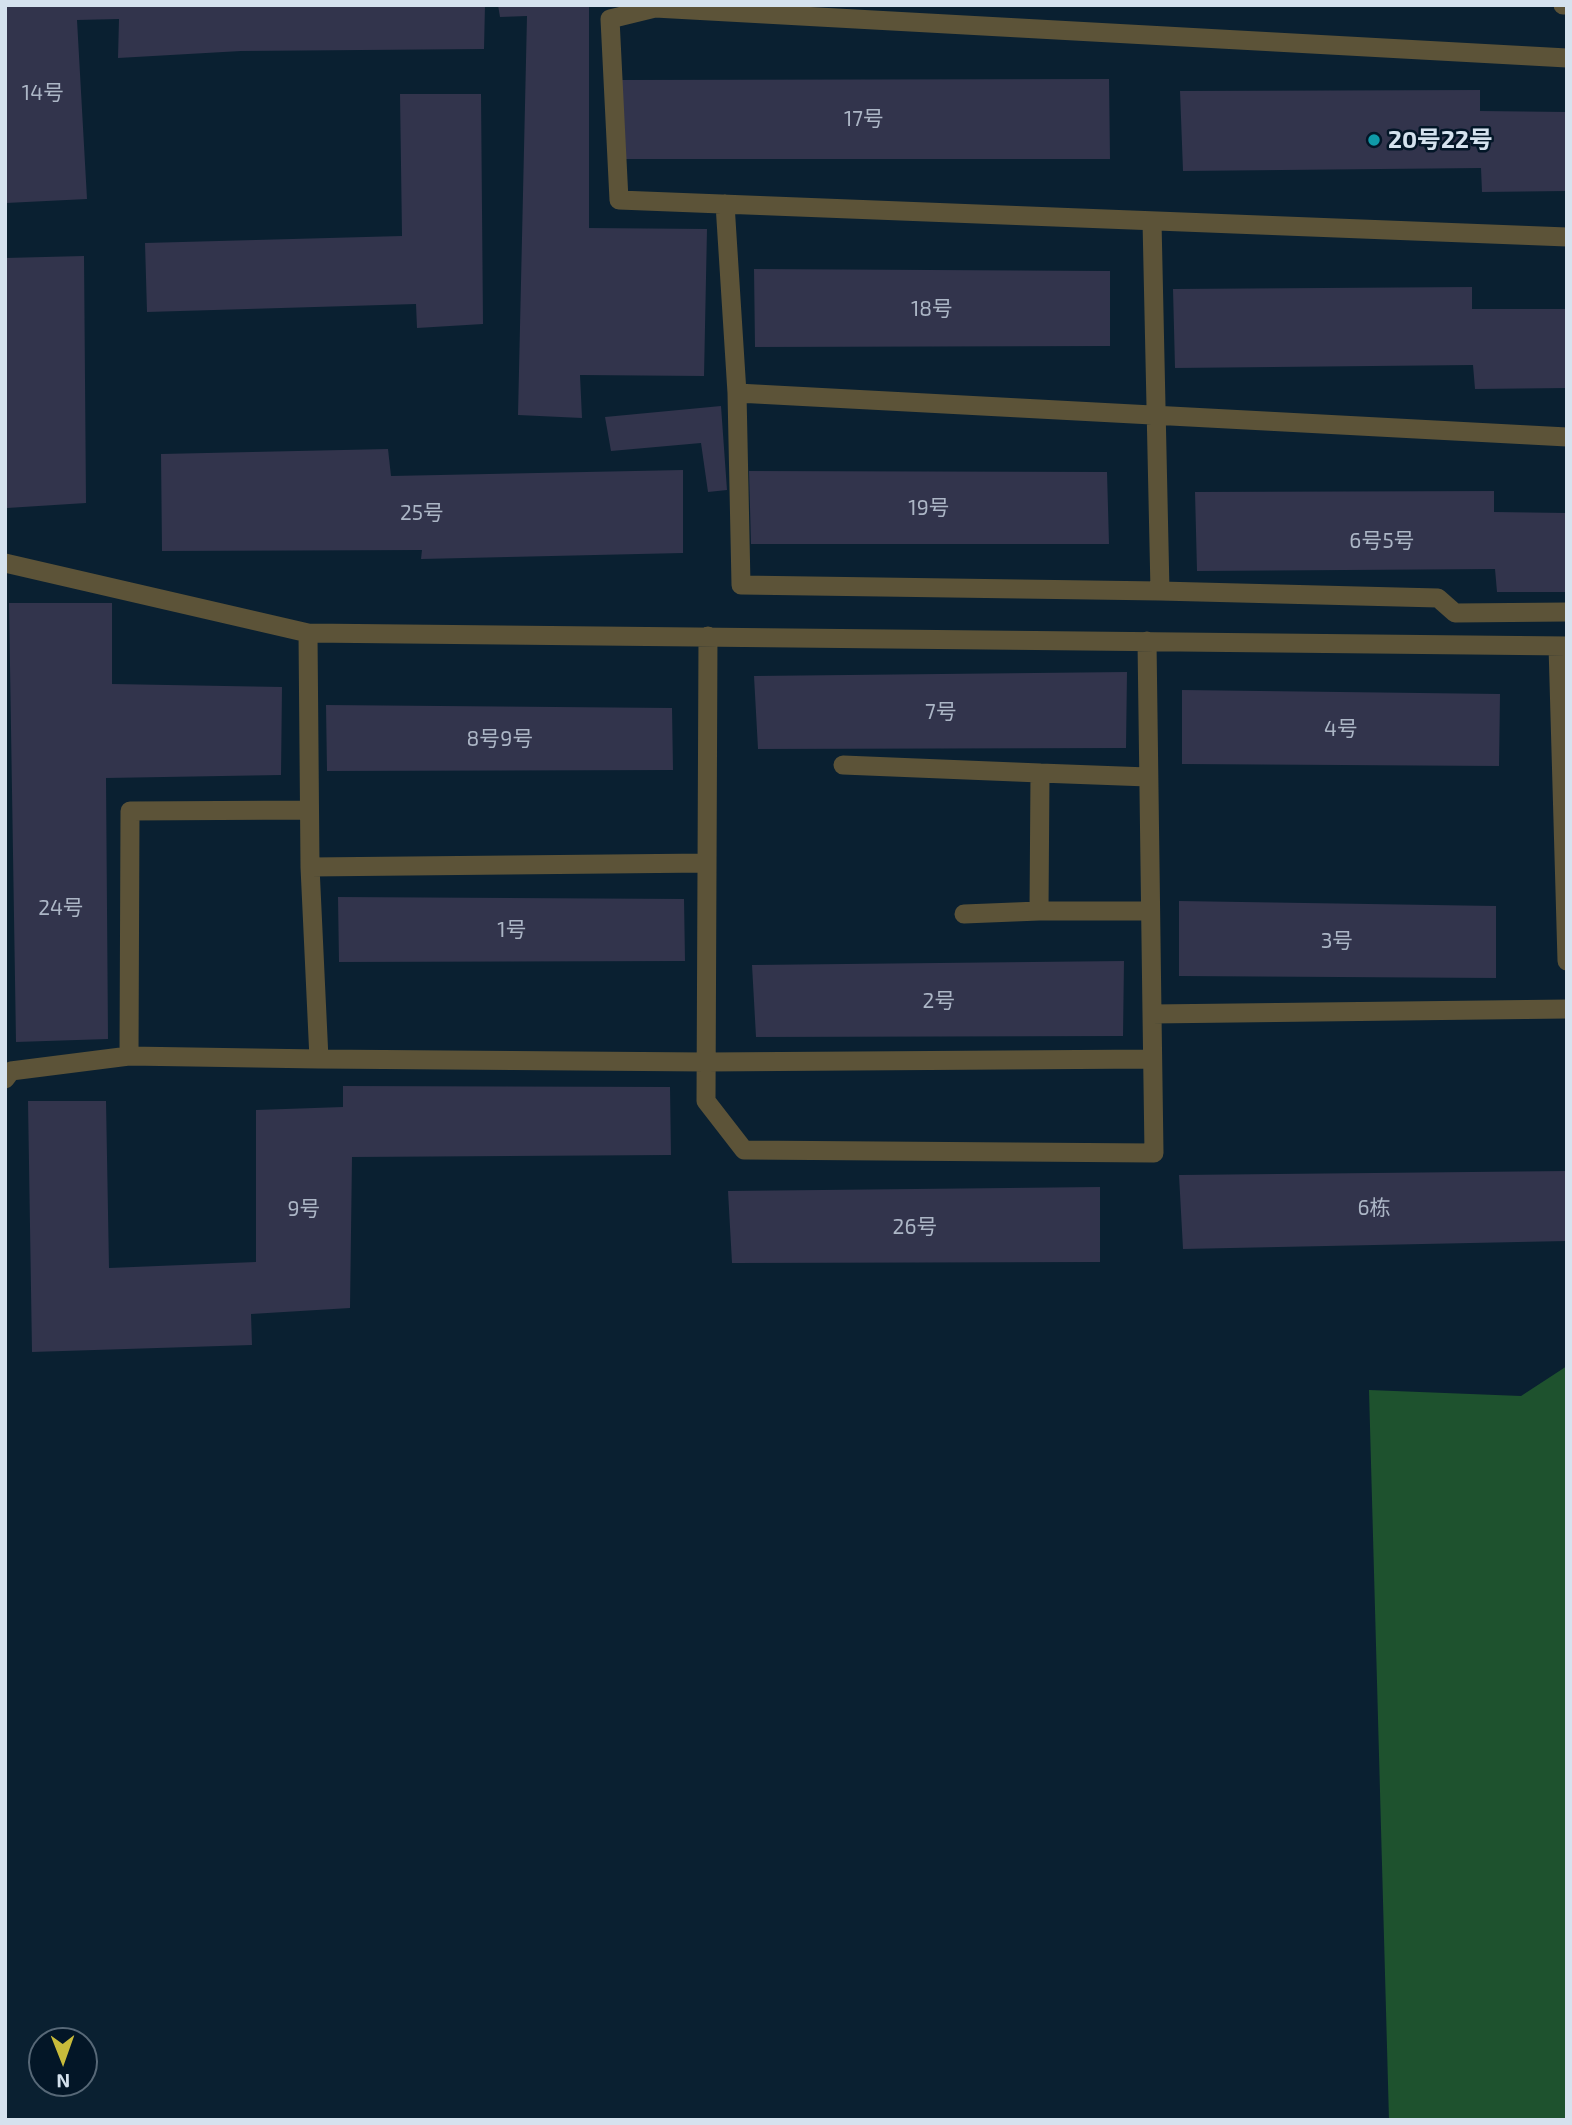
<!DOCTYPE html>
<html>
<head>
<meta charset="utf-8">
<style>
  body { margin:0 }
  #map { position:relative; width:1572px; height:2125px; overflow:hidden; background:#0a2031; font-family:"Exo 2",sans-serif }
  canvas { display:block }
  .frame { position:absolute; inset:0; border:7px solid #d5e2ee; pointer-events:none }
  .north { position:absolute; left:28px; top:2027px; width:70px; height:70px; box-sizing:border-box; background:#031627; border:2px solid #576877; border-radius:50%; rotate:179deg; font-size:19px; font-weight:700; line-height:28px; text-align:center; color:#d5e2ee }
  .north::after { content:''; display:block; margin:auto; width:24px; height:32px; background:#c8bb3b; clip-path:polygon(50% 0,100% 100%,50% 72%,0 100%) }
</style>
</head>
<body>
<div id="map">
<canvas width="1572" height="2125"></canvas>
<div class="frame"></div>
<div class="north">N</div>
</div>
<script>
const ctx = document.querySelector('canvas').getContext('2d');
ctx.lineJoin = 'round';
function fill(path, color) {
  ctx.fillStyle = color;
  ctx.fill(path, 'evenodd');
}
function trace(path, color, width, dash) {
  ctx.strokeStyle = color;
  ctx.lineWidth = width;
  ctx.lineCap = dash ? 'butt' : 'round';
  ctx.setLineDash(dash || []);
  ctx.stroke(path);
}
function drawText(font, color, halo, rows, align = 'center') {
  ctx.font = font + ' "Exo 2","Noto Sans SC",sans-serif';
  ctx.lineWidth = 5;
  ctx.setLineDash([]);
  ctx.textBaseline = 'middle';
  ctx.strokeStyle = halo;
  ctx.fillStyle = color;
  for (const [text, x, y, turn = 0] of rows) {
    ctx.save();
    ctx.translate(x, y);
    ctx.rotate((+turn || 0) * Math.PI / 180);
    ctx.textAlign = isNaN(turn) ? turn : align;
    if (halo) ctx.strokeText(text, 0, 0);
    ctx.fillText(text, 0, 0);
    ctx.restore();
  }
}
fill(new Path2D(`
  M1567,1366V2120H1389L1369,1390L1521,1396Z`), '#1e522e');
fill(new Path2D(`
  M5,5H485L484,49L241,51L118,58L119,19L77,20L87,199L6,203Z
  M498,5H589V228L707,229L704,376L580,375L582,418L518,415L527,16L500,17Z
  M1109,79L1110,159H619L618,80Z
  M1480,90V111L1567,112V191L1482,192L1481,168L1183,171L1180,91Z
  M400,94H481L483,324L417,328L416,304L147,312L145,243L402,236Z
  M84,256L86,503L7,508L5,258Z
  M754,269L1110,271V346L755,347Z
  M1472,287V309H1567V388L1475,389L1473,365L1175,368L1173,289Z
  M721,406L727,490L708,492L701,443L611,451L605,417Z
  M388,449L391,476L683,470V553L421,559L422,550L162,551L161,454Z
  M749,471L1107,472L1109,544H751Z
  M1494,491V512L1567,513V592H1497L1495,569L1197,571L1195,492Z
  M9,603H112V684L282,687L281,775L106,778L108,1039L16,1042Z
  M1127,672L1126,748L758,749L754,676Z
  M1182,690L1500,694L1499,766L1182,764Z
  M326,705L672,708L673,770L327,771Z
  M338,897L684,899L685,961L339,962Z
  M1179,901L1496,906V978L1179,976Z
  M1124,961L1123,1036L756,1037L752,965Z
  M343,1086L670,1087L671,1155L352,1157L350,1308L251,1314L252,1345L32,1352L28,1101H106L109,1268L256,1262V1110L343,1107Z
  M1567,1171V1241L1183,1249L1179,1175Z
  M1100,1187V1262L732,1263L728,1191Z`), '#32344c');
trace(new Path2D(`
  M1563,5H1567
  M1567,58L655,8L610,19L619,200L1567,237
  M725,204L737,393L1567,437
  M1152,221L1160,591L1438,598L1455,613L1567,612
  M737,393L741,585L1160,591
  M5,563L308,633L1567,646
  M308,633L310,867L707,863
  M708,636L706,1101L744,1150L1154,1153L1152,1014
  M1147,641L1152,1014L1567,1009
  M1558,646L1567,961
  M843,765L1040,773
  M1148,777L1040,773L1039,911H1150
  M310,867L319,1059L706,1062L1152,1059
  M964,914L1039,911
  M129,1056L130,811L309,810
  M5,1079L11,1071L129,1056L319,1059`), '#5c5338', 19);
for (const [x, y, r, color] of [
  [1374,140,7,"#0f9aa8"]
]) {
  const dot = new Path2D();
  dot.arc(x, y, r, 0, 2 * Math.PI);
  ctx.fillStyle = color;
  ctx.fill(dot);
  trace(dot, '#031627', 2.5);
}
drawText('21px', '#acb6c6', null, [
  ["14号",43,93],
  ["17号",864,119],
  ["18号",932,309],
  ["19号",929,508],
  ["25号",422,513],
  ["6号5号",1382,541],
  ["7号",941,712],
  ["4号",1341,729],
  ["8号9号",500,739],
  ["24号",61,908],
  ["1号",512,930],
  ["3号",1337,941],
  ["2号",939,1001],
  ["6栋",1374,1208],
  ["9号",304,1209],
  ["26号",915,1227]
]);
drawText('bold 24px', '#d5e2ee', '#031627', [
  ["20号22号",1388,140]
], 'left');
</script>
</body>
</html>
